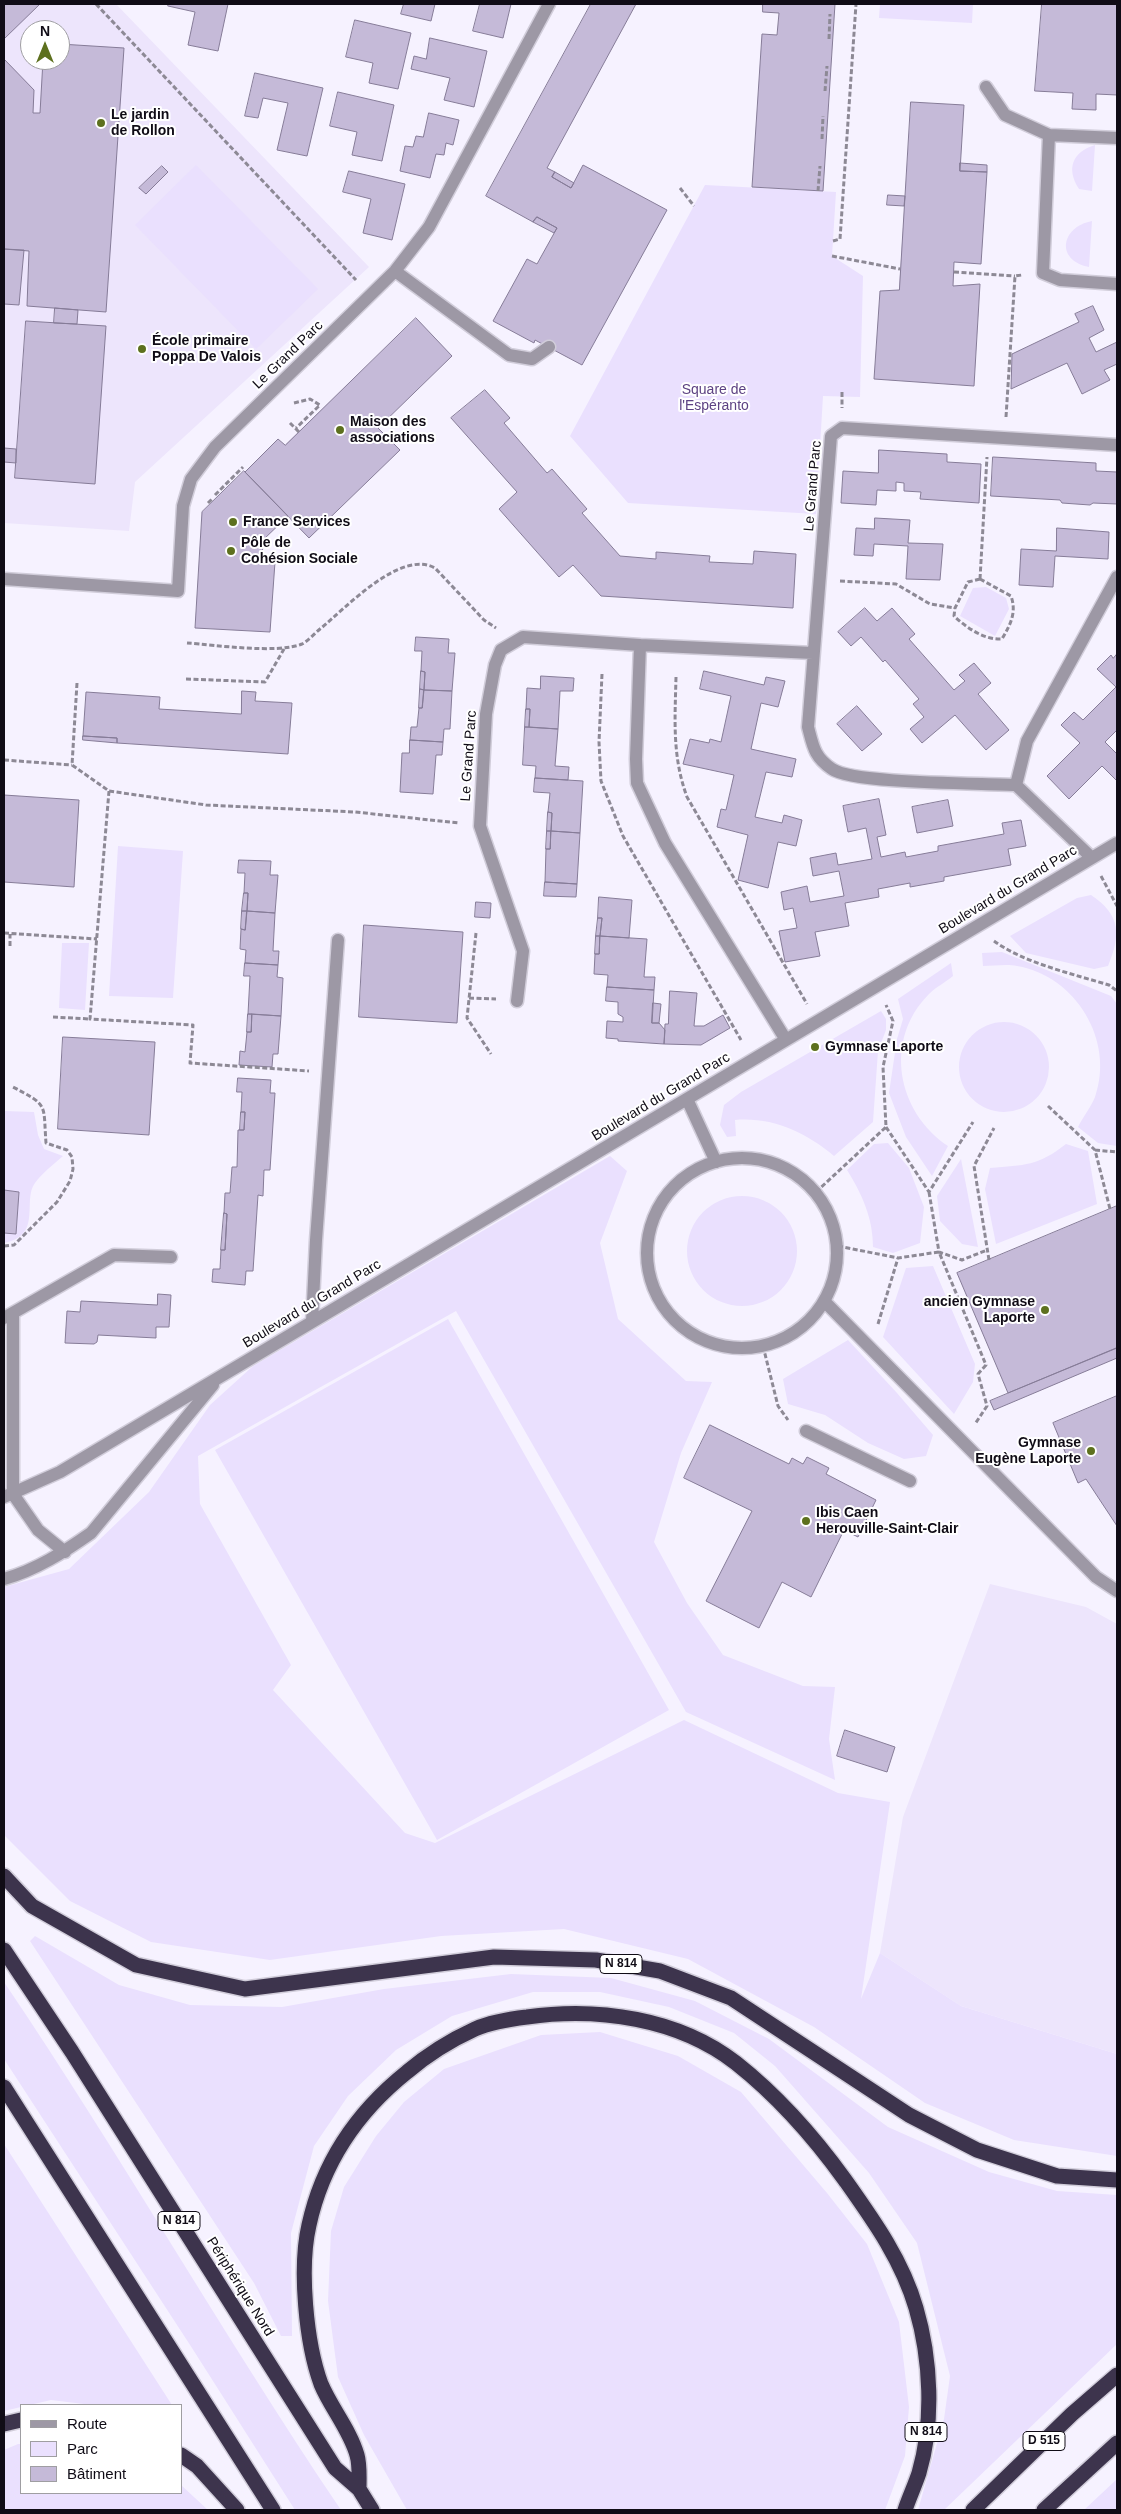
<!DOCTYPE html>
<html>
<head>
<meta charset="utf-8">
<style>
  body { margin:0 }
  #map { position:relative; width:1121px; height:2514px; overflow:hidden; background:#f6f2ff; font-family:Arial,sans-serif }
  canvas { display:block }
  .frame { position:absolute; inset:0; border:5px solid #100c16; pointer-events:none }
  .legend { position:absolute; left:20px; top:2404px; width:162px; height:90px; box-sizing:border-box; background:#fff; border:1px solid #9f9ea2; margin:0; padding:6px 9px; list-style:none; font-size:15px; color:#100c16 }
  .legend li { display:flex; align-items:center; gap:10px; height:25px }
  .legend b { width:25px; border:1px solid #9f9ea2 }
  .north { position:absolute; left:20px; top:20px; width:50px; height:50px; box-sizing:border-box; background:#fff; border:1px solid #9f9ea2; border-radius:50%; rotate:0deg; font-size:14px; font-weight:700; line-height:20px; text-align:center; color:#100c16 }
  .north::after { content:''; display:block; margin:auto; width:18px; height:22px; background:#5d701e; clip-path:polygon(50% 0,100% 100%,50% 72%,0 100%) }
</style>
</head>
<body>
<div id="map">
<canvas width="1121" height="2514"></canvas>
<div class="frame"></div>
<ul class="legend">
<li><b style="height:6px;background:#9d98a5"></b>Route</li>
<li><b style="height:14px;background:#eae0fe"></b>Parc</li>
<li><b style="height:14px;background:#c5bad8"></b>Bâtiment</li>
</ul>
<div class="north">N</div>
</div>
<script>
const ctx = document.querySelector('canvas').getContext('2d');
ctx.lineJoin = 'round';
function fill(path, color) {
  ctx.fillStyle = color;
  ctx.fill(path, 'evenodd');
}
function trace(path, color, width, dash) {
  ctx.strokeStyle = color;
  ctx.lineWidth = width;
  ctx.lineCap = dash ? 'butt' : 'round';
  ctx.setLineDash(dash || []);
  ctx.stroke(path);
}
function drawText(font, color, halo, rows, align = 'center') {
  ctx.font = font + ' Arial,sans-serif';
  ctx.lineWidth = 4;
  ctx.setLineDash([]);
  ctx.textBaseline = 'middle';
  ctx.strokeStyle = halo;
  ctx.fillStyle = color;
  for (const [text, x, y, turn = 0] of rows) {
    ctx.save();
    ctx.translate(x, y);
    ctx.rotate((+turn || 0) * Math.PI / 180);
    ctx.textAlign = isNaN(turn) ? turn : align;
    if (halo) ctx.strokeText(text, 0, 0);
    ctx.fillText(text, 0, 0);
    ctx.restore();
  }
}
fill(new Path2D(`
  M4,4H116L369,267L135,482L129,531L4,523ZM30,30H60V60H30Z
  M990,1584L1086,1607L1117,1624V2054L961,2006L880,1953L903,1817Z`), '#ede5fc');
fill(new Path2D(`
  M880,4H973L972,23L879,18Z
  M1095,145L1092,191L1079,189C1066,169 1072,152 1095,145Z
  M196,165L318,289L256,349L135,225Z
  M705,185L836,192L832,256L863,276L860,397L823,396L816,514L628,503L570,436Z
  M1092,221L1089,267C1055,260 1061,227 1092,221Z
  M986,587L1006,598L1009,609L995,636L960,616L973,588Z
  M118,846L183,851L173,998L109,996Z
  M1091,895C1121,915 1121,935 1108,966L1094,969L1026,953L1010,936L1077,898Z
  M62,943H89L85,1010L59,1008Z
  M1002,952L1111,996L1117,1004V1146L1098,1143L1078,1127C1083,1117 1091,1107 1095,1097C1115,1041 1076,976 1017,966C1007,964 994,966 983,966L982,953Z
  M951,963L953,976C946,982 936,987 929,994C883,1040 897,1112 948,1146L932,1176L906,1137L889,1093L897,1039L903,1019L898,999Z
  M881,1011L886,1019V1030L878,1051L873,1122L834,1156C805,1132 773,1117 735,1120L736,1136L727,1137L720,1125L724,1105L741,1092Z
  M959 1067a45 45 0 1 1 90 0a45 45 0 1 1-90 0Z
  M4,1111L34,1112L38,1135L44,1149L63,1156C54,1164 42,1173 35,1183C22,1200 43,1236 4,1243V1233L16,1234L19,1192L4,1190Z
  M888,1143L909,1168L924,1207L920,1243L893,1253L873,1247C873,1218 862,1194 847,1170L874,1144Z
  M1066,1144L1088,1151L1097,1204L996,1244L985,1189L990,1168C1025,1165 1038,1166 1066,1144Z
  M610,1156L627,1171L600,1243L618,1319L686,1381L712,1382L681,1453L654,1542L687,1603L723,1655L803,1686L835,1687L829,1739L835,1780L686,1712L456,1311L198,1456L200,1504L291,1665L273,1690L405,1833L435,1843L684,1720L838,1793L890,1802L861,1999L880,1953L961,2006L1117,2054V2156L1014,2140L925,2103L814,2027L688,1959L564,1929L441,1936L270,1960L151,1942L70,1901L4,1835V1587L69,1569L149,1492L210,1405L253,1366Z
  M961,1159L978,1247L962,1244L940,1221L937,1196Z
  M687 1251a55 55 0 1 1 110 0a55 55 0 1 1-110 0Z
  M933,1266L975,1364L973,1382L954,1414L883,1337L906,1268Z
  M448,1319L669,1710L437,1840L215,1450Z
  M848,1340L897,1393L933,1435L926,1456L904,1459L868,1443L825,1415L788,1404L783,1379Z
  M35,1936L119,1985L190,2005L282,2007L384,1989L511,1974L611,1978L695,2001L769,2039L888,2127L989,2172L1057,2191L1117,2195V2344L944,2510H918L944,2419L950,2376L917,2243L869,2173L775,2066L734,2033L669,2007L600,1992H533L452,2016L396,2050L348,2096L314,2146L291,2233L292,2336H281L254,2283L30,1941Z
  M4,1982C121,2155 224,2337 341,2510H295L192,2348L4,2059Z
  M600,2032L678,2056L741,2092L827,2193L867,2244L899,2322L909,2407L905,2456L885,2510H407L364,2435L338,2377L328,2301L331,2231L344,2187L376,2136L404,2102L444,2069L541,2035Z
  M4,2144L172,2405H92L51,2400L4,2411Z
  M18,2444H21V2493H181V2485L208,2510H4V2450Z
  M1117,2479V2510H1084Z`), '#eae0fe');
const building = new Path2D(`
  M4,4H40L4,39Z
  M169,4H228L218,51L188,45L195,12L168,6Z
  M404,4H435L431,21L401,14Z
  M480,4H511L503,38L473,31Z
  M591,4H636L547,168L555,172L552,177L571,188L583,165L667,210L582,365L535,340L534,343L493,321L527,259L537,264L557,228L537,217L533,222L486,196Z
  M763,4H835L823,191L752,187L762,34L777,35L779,13L763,12Z
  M1042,4H1117V95L1096,94V110L1072,109L1073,93L1035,91Z
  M355,20L411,33L398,89L369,83L373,63L346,57Z
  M430,38L487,51L474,107L444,100L450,78L411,69L414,56L426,59Z
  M60,44L124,48L106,312L27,306L29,251L4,249V59L34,90L33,113H40L43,60H60Z
  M255,73L323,88L307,156L277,150L288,103L263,98L258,118L245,116Z
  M338,92L394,105L382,161L352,155L357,132L330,126Z
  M911,102L964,105L960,171L987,172L981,264L954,262L953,286L980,284L974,386L874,379L880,291L899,290Z
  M429,113L459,120L453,145L446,143L444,155L436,154L430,178L400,171L405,146L413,147L416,136L423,137Z
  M960,163L987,165V172L960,171Z
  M162,166L168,172L146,194L139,188Z
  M349,171L405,184L392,240L363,233L371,199L343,192Z
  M555,172L574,183L571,188L552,177Z
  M888,195L905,196L904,206L887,205Z
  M537,217L557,228L554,233L533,222Z
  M4,249L24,250L19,305L4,304Z
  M1093,306L1104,330L1089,338L1096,352L1117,342V364L1104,370L1110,380L1082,394L1067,363L1011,389L1012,354L1079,322L1075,314Z
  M55,308L78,310L77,324L54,323Z
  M416,318L452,356L378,428L400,450L309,538L245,472L278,439L285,445Z
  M26,321L106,326L95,484L15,478Z
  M485,390L510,418L504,423L547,473L552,469L587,509L582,513L620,556L656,559V552L710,556L709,562L753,564L754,551L796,554L793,608L601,596L573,565L559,577L499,509L517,492L451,418Z
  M4,448L16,449V463L4,462Z
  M879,450L947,454V462L981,464L979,503L920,499L921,492L904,491V483L896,482V491L877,490L876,505L841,503L843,471L878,473Z
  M993,457L1096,463V471L1117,472V504L1093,503L1090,505L1062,503L1060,500L991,496Z
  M244,471L288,516L263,540L262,561L275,562L270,632L195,628L202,512Z
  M875,518L910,520L908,543L943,544L940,580L906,579L908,546L874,544L873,556L854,555L856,528L874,529Z
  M1057,528L1109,532L1108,559L1055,556L1053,587L1019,585L1021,549L1056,551Z
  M865,608L877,621L892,608L915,634L909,639L954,690L965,681L959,675L974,663L991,683L978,694L1009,730L986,750L955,715L922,743L910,729L924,717L913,704L919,699L885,660L883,662L861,637L851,646L838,632Z
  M416,637L449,639L448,653H455L452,691L424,690L425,672L421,671L422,651H415Z
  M1117,654V730L1105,742L1117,754V781L1102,766L1069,799L1047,776L1080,743L1061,725L1074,712L1083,720L1116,687L1097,669L1111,655L1113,658Z
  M421,671L425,672L424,690L420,689Z
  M704,671L764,685L766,677L785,681L778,707L761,703L751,749L796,759L792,777L766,772L755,817L782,823L784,815L802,820L796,846L778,842L768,888L738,880L748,835L717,827L721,809L726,810L734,775L683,764L690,739L709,743L710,739L721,742L731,696L700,689Z
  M541,676L574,678L573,691H560L558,729L529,727L530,709H526L527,688L540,689Z
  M420,689L424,690L422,708H419Z
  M424,690L452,691L450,729H444L443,742L410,740L411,727H417L419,708H422Z
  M242,691L256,692L255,701L292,703L288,754L117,743V738L83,736L86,692L160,697L159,709L241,714Z
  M857,706L882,734L862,751L837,724Z
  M526,709H530L529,727H525Z
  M525,727L558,729L555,766L569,767L568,780L535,778L536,766L523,765Z
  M83,736L117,738V743L83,740Z
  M410,740L443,742L442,755H436L433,794L400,792L402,753H409Z
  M535,778L583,781L580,833L551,831L552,813L548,812L550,793L534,792Z
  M4,795L79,800L74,887L4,882Z
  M879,799L886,835L877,837L881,857L905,852L906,857L938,851V846L1004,834L1002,823L1021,820L1026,846L1008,849L1011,865L944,877V881L910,887V883L878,889L879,897L845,903L849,926L815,932L820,956L785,962L779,931L797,928L793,908L784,910L781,892L807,886L810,902L844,896L839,871L813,876L810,858L836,853L838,865L872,859L866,828L848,832L843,806Z
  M948,800L953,826L917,833L912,807Z
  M548,812L552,813L551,831H547Z
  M547,831H551L550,849H546Z
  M551,831L580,833L577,884L545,882L546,849H550Z
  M239,860L271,861L270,875H278L275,913L247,911L248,893H244L245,873H238Z
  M545,882L577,884L576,897L544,896Z
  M244,893H248L247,911H242Z
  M599,897L632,900L629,938L600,936L602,918H598Z
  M476,902L491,903L490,918L475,917Z
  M242,911H247L245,930L241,929Z
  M247,911L275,913L273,951H279L278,965L245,963L246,950L240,949L241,929L245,930Z
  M598,918H602L600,936H596Z
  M364,925L463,932L457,1023L359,1017Z
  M596,936H600L599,954H595Z
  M600,936L647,939L644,977H655L654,990L607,987L608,975L594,974L595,954H599Z
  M245,963L278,965L277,977L283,978L281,1016L248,1014L250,976H244Z
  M607,987L654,990L652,1023H659L665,1030L664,1044L618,1041V1039L606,1038L607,1021L623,1022V1017L618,1014V1002L606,1001Z
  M670,991L697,993L694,1026H704L723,1015L730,1028L701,1045L664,1044L665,1024H668Z
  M653,1003L661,1004L659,1023H652Z
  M248,1014H252L251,1032H247Z
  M252,1014L281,1016L278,1054H273L272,1067L239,1065L240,1051L245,1052L247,1032H251Z
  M63,1037L155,1042L149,1135L58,1129Z
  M238,1078L271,1080L270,1093H275L270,1170H264L263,1196L258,1195L253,1271H246L245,1285L212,1282L213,1269H220L221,1250H225L227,1214L224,1213L225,1193H230L232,1167H237L238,1130H244L245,1112H241L242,1092H237Z
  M241,1112H245L244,1130H240Z
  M4,1190L19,1192L16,1234L4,1233Z
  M1117,1206V1348L1008,1393L957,1273Z
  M224,1213L227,1214L225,1250H221Z
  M158,1294L171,1295L169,1327H156V1338L98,1335L97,1342L94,1344L65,1343L67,1311L80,1312L81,1301L157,1305Z
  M1117,1348V1358L994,1410L990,1401Z
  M1117,1396V1526L1086,1479L1078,1483L1053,1423Z
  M710,1425L789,1464L792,1458L803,1464L807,1457L829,1468L826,1474L876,1500L858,1537L844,1530L811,1597L782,1582L759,1628L706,1601L752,1511L684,1478Z
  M845,1730L895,1747L887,1772L837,1756Z`);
fill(building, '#c5bad8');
trace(building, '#867c98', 1);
const minor = new Path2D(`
  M986,87L1005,115L1049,135
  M1117,138L1049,135L1043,273L1060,280L1117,284
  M395,271L509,355L532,359L549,347
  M4,579L178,591L183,506L191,479L215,447L395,271L429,227L549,4
  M1016,785L1027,741L1117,577
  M1092,858L1016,785C982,783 853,784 832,769C814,757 813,746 808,727L831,436L842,428L1117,445
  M517,1001L523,951L480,826L486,714L495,665L501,650L523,637L640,645
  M786,1040L665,843L637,783L636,759L640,645L813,653
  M687,1099L716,1162
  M647 1253a95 95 0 1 1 190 0a95 95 0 1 1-190 0Z
  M825,1302L1096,1577L1117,1591
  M13,1315V1494L38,1530L65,1552
  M4,1318L114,1255L171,1257
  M312,1322L316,1240L338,940
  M806,1431L910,1481
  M4,1497L60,1472L1117,843
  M4,1579C36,1570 64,1552 91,1533L213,1385`);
const highway = new Path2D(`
  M4,1876L32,1906L136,1965L245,1989L494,1957L596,1960L660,1971L731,1998L909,2115L977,2150L1057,2176L1117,2180
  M4,1950L72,2052L335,2468L359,2489L372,2510
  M4,2087L273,2510
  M4,2424L21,2420
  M181,2455L197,2466L237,2510
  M359,2489C359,2478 360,2465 357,2455C350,2430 331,2408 321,2384C306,2343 299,2268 309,2225C323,2161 357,2112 407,2072C427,2055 451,2040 475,2029C491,2022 510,2019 527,2017C598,2007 678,2018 736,2063C779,2097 814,2137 845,2180C874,2221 902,2260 916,2308C931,2359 934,2422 919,2473C915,2485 909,2498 905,2510
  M973,2510L1072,2414L1117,2375
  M1044,2510L1117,2443`);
trace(minor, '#d1cdda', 15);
trace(highway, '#d1cdda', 18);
trace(new Path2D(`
  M96,4L356,280
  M829,39L830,14
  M825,91L827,66
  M822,139L823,116
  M680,188L694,206
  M818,191L820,166
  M833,241L840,239L856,4
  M832,256L900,269
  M954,272L1015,276
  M842,392V408
  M294,403L310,399L320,405L296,428
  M1006,417L1015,276L1022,275
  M290,423L299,432
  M215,495L243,467
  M208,503L212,499
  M980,579L1011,596C1017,613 1010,625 1002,639C984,640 967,628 954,616L955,608L968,582Z
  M980,579L987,457
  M840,581L896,584L930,604L955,608
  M187,643C215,645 278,654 302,644C308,641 314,634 320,629C346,608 400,549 435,568L484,620L496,628
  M602,674L599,742L601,781L623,836L741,1040
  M676,677C675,720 672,756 687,797L807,1004
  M186,679L265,682L284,649
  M77,683L72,765L109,791L206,805L355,812L459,823
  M4,760L72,765
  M109,791L90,1019L193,1025L190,1063L309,1071
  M1101,876L1117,906
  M4,933L97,939
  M476,933L467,1018L491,1054
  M994,941C1024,963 1073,974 1109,985L1117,991
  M10,946V934
  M469,998L496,999
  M53,1017L90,1019
  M1048,1106L1095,1150L1110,1209
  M886,1127L929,1192L973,1122
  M1095,1150L1117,1152
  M816,1192L886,1127L883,1067L893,1021L886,1005
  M929,1192L939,1252L962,1260L987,1250
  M4,1246L14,1245L57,1202L70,1181L73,1169L72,1157L67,1150L46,1143C43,1103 49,1106 13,1087
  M838,1246L898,1258L939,1252L986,1365L978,1374L987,1406L975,1424
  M989,1260L974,1166L994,1128
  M878,1324L898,1258
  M763,1346L778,1406L788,1420`), '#8d8995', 3, [5, 2.5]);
trace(minor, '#9d98a5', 12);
trace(highway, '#3d344d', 15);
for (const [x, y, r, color] of [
  [101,123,5,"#5d701e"],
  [142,349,5,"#5d701e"],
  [340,430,5,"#5d701e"],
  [233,522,5,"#5d701e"],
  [231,551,5,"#5d701e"],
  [815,1047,5,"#5d701e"],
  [1045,1310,5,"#5d701e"],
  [1091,1451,5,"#5d701e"],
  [806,1521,5,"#5d701e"]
]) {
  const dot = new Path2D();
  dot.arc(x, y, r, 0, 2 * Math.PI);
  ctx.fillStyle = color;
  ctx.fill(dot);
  trace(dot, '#fff', 2);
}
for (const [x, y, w] of [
  [621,1964,42],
  [179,2221,42],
  [926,2432,42],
  [1044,2441,42]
]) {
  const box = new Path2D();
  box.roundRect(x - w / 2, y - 9.5, w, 19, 4);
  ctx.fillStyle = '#fff';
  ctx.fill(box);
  trace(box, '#100c16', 1);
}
drawText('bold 12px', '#100c16', null, [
  ["N 814",621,1964],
  ["N 814",179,2221],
  ["N 814",926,2432],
  ["D 515",1044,2441]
]);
drawText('bold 14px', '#100c16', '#fff', [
  ["Le jardin",111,115],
  ["de Rollon",111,131],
  ["École primaire",152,341],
  ["Poppa De Valois",152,357],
  ["Maison des",350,422],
  ["associations",350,438],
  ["France Services",243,522],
  ["Pôle de",241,543],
  ["Cohésion Sociale",241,559],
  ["Gymnase Laporte",825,1047],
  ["ancien Gymnase",1035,1302,"right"],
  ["Laporte",1035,1318,"right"],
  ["Gymnase",1081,1443,"right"],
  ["Eugène Laporte",1081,1459,"right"],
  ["Ibis Caen",816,1513],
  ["Herouville-Saint-Clair",816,1529]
], 'left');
drawText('14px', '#100c16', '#fff', [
  ["Le Grand Parc",288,355,-44],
  ["Le Grand Parc",813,486,-85],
  ["Le Grand Parc",469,756,-86],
  ["Boulevard du Grand Parc",1008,890,-31],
  ["Boulevard du Grand Parc",661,1097,-31],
  ["Boulevard du Grand Parc",312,1304,-31],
  ["Périphérique Nord",240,2287,58]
]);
drawText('14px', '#5d4283', '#fff', [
  ["Square de",714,390],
  ["l'Espéranto",714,406]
]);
</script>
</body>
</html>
